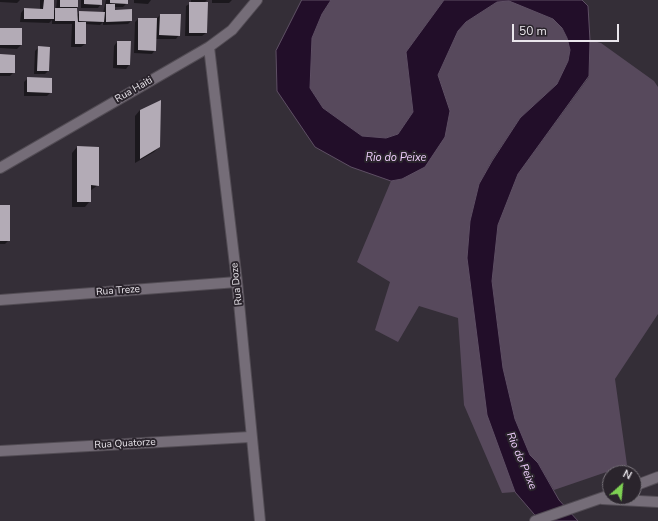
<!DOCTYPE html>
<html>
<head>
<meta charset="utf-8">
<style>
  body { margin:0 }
  #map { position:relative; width:658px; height:521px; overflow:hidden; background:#342e37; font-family:"Nunito Sans",sans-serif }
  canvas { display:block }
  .north { position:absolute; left:602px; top:465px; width:40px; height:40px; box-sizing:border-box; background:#2a242c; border:1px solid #777279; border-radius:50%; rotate:27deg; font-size:11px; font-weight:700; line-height:16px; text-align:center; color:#eae6ec }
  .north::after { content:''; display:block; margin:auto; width:14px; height:18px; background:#7ed153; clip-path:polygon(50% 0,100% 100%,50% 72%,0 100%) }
  .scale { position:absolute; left:512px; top:24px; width:107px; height:18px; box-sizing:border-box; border:2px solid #eae6ec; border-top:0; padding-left:5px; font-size:12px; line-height:14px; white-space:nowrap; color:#eae6ec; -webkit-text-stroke:3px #2a242c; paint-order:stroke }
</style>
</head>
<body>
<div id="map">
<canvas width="658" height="521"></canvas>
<div class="north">N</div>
<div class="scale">50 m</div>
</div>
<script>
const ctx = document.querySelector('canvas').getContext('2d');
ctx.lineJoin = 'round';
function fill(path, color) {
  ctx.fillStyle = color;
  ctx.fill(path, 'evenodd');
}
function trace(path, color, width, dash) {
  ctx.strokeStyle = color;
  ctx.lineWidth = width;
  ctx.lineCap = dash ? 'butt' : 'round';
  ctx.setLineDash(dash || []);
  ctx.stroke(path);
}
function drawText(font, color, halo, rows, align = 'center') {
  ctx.font = font + ' "Nunito Sans",sans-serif';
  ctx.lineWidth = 4;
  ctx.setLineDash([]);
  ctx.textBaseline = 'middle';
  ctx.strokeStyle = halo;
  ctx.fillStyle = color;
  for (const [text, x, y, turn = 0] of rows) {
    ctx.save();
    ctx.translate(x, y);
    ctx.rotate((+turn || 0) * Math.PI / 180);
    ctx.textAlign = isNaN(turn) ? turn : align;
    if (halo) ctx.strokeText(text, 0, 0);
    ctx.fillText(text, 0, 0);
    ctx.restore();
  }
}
fill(new Path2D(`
  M331,0H444L406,52L413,112L398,134L386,138L362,136L323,108L310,88L312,38L322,14Z
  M509,0L553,19L562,28L567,38L570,50L568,61L557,84L520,118L492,160L479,184L470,221L467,258L487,414L515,492L502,493L464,405L458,318L419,306L398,342L375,330L390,282L357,262L391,181L402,179L450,111L438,75L458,31L466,22L497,2Z
  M590,40L601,43L654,81L658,87V314L615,379L627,465L554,490L538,463L530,455L515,419L503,368L492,281L498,225L518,174L589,77Z`), '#57495c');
const water = new Path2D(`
  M302,0H331L322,14L312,38L310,88L323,108L362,136L386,138L398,134L413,112L406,52L444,0H582L588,6L590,40L589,76L518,174L498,225L492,281L503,368L515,419L530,455L538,463L559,500L578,521H540L515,492L487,415L467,258L470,221L479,184L492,161L520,118L557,84L568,61L570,50L567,38L562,28L553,19L509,1L497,2L466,22L458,31L438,75L450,111L445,137L425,167L402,179L391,181L351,167L315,147L277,91L276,51Z`);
fill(water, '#220e29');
trace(water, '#5e4f64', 1);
fill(new Path2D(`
  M0,0H20L17,3L0,2Z
  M40,0H53V11L56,9L57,0H77V15L80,12L103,13L106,0H127V3L123,7H114V11L131,21L128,24L103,25V22L100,25L85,24V44L81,47H71L72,24H52V20L49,23L20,22L21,13L24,9L40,10Z
  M81,0H101V4L98,8H81Z
  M134,0H151L148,4L134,3Z
  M191,0H207L204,3L206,33L202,36H185L186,6L191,3Z
  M212,0H232L229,3H212Z
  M160,15L179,35L176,39H156L155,50L152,54L134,53L135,22L138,19L157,18Z
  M0,29H21V45L17,49L0,48Z
  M117,42H130L129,65L126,69L113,68L114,46Z
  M39,47L48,71L45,74H34L35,51Z
  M0,55L14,72L10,76H0Z
  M28,78L51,92L47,96H24V82Z
  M140,110L159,147L154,152L135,163V116Z
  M77,147L98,185L90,191V201L85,207H72V153Z
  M0,206L9,240L5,244H0Z`), '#0007');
fill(new Path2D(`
  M44,0H54V19H24V8L43,9Z
  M60,0H78V7H60Z
  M84,0H102V5L84,4Z
  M110,0H128V4L110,3Z
  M189,2H208L207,33H189Z
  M106,4H115V10L132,9V21L106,22Z
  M55,8H77L78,22H86V44H75V21H55Z
  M79,11L105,12L104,22L79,21Z
  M160,14H181L180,36L159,35Z
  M138,18H157L156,51L138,50Z
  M0,28H22V45H0Z
  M117,41H131L130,65H117Z
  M38,46L50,47L49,71H37Z
  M0,54L15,55V73H0Z
  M27,77L52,78V93L27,92Z
  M161,100L160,147L140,159V110Z
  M77,146L99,147V186L91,185V202H77Z
  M0,205H10V241H0Z`), '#b3abb6');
const minor = new Path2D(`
  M209,47L237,282L260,521
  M0,168L209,47L232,30L257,0
  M0,300L237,282
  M0,451L250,437
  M634,486L658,477
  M602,499L658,502
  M535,521L610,495`);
trace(minor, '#524c54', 12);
trace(minor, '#756d78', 10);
drawText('10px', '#eae6ec', '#2a242c', [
  ["Rua Haiti",134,90,-30],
  ["Rua Doze",237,284,-96],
  ["Rua Treze",118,291,-4],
  ["Rua Quatorze",125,444,-3]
]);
drawText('italic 11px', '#efcefc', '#2a242c', [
  ["Rio do Peixe",396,158],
  ["Rio do Peixe",521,461,67]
]);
</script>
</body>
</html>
